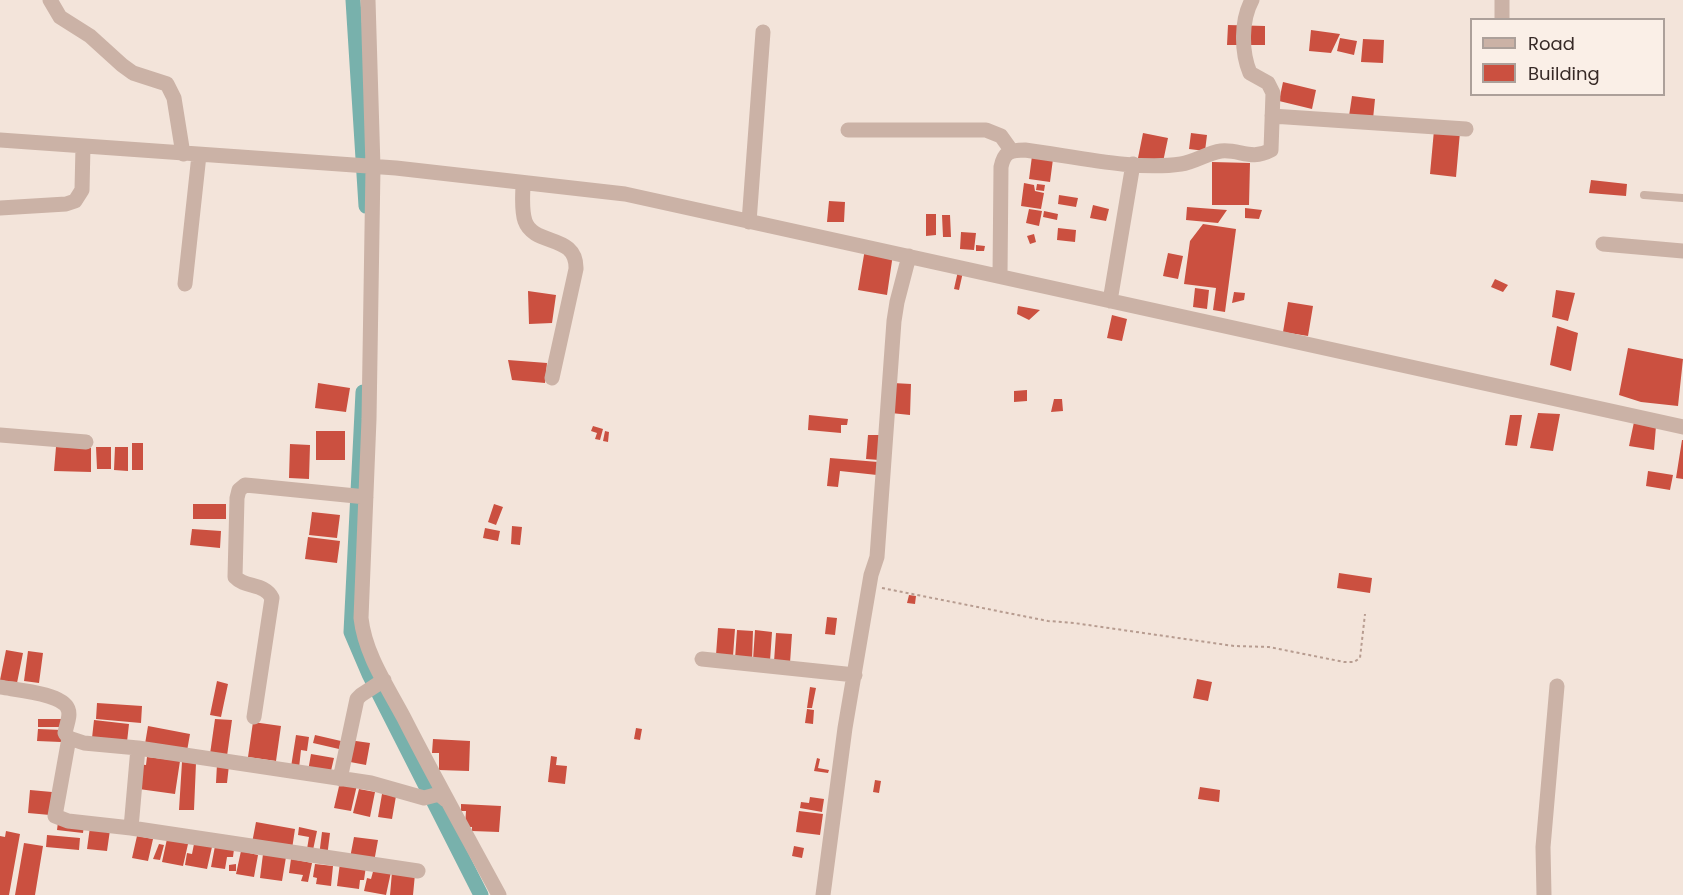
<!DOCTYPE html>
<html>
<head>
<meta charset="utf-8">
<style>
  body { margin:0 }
  #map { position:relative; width:1683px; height:895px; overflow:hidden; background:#f3e4da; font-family:Poppins,sans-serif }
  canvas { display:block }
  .legend { position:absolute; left:1470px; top:18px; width:195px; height:78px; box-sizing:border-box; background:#faefe7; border:2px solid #aca09a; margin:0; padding:8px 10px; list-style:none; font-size:18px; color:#372a27 }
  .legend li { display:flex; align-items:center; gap:12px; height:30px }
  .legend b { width:30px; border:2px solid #aca09a }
</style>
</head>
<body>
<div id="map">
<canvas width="1683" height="895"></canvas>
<ul class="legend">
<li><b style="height:8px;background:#cbb2a6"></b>Road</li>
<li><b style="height:16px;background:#cb5040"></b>Building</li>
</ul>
</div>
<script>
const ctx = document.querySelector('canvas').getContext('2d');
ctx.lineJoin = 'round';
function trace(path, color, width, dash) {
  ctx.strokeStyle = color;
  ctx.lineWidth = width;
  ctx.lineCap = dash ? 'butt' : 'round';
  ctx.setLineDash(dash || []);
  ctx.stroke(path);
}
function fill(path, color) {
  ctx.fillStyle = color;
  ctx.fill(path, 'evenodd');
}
trace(new Path2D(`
  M353,0L366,206
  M363,392L351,632L369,674L481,895`), '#78b1ac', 15);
fill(new Path2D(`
  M1228,25L1265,26V45H1227Z
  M1311,30L1340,34L1331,53L1309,51Z
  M1340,38L1357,41L1354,55L1337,51Z
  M1363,39L1384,40L1383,63L1361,62Z
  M1283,82L1316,90L1312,109L1279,101Z
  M1352,96L1375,99L1373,119L1349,116Z
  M1434,130L1460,132L1456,177L1430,174Z
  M1143,133L1168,138L1163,162L1138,158Z
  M1191,133L1207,135L1205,151L1189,149Z
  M1032,156L1053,159L1050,182L1029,179Z
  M1212,162L1250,163L1249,205H1212Z
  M1591,180L1627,184L1626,196L1589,193Z
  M1024,183L1034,185L1035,191L1044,193L1041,209L1021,206Z
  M1037,184L1045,185L1044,191L1036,190Z
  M1059,195L1078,198L1076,207L1058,204Z
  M829,201L845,202L844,222H827Z
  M1093,205L1109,209L1106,221L1090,218Z
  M1187,207L1227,210L1218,223L1186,220Z
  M1245,208L1262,210L1259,219L1245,218Z
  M1029,209L1042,211L1039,226L1026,223Z
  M1044,211L1058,214L1057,220L1043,217Z
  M926,214H936V235L926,236Z
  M942,215H950L951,237H943Z
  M1203,224L1236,229L1225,312L1213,310L1216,288L1184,284L1190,241Z
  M1058,228L1076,230L1075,242L1057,240Z
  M961,232L976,233L974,250L960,249Z
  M1034,234L1036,242L1030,244L1027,236Z
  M976,245L985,246L984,251H976Z
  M865,249L893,254L887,295L858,290Z
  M1168,253L1183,256L1178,279L1163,276Z
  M958,271L963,272L959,290L954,289Z
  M1495,279L1508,285L1503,292L1491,287Z
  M1195,288L1209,290L1207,309L1193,307Z
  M1556,290L1575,293L1568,321L1552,317Z
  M528,291L556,295L552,323L529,324Z
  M1234,292L1245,293L1244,300L1232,303Z
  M1288,302L1313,306L1308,336L1283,332Z
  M1018,306L1040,310L1029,320L1017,314Z
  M1112,315L1127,319L1122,341L1107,338Z
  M1557,326L1578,333L1571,371L1550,365Z
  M1628,348L1683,359L1678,406L1641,402L1619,395Z
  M508,360L547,363L545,383L512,380Z
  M318,383L350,388L346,412L315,408Z
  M893,383L911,384L910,415L891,413Z
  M1027,390V401L1014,402V391Z
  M1054,399H1062L1063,411L1051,412Z
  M1538,413L1560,414L1553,451L1530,448Z
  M809,415L848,419L847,425H841V433L808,430Z
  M1510,415H1522L1517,446L1505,445Z
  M1634,422L1656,426L1654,450L1629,446Z
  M593,426L603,429L600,440L595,439L597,433L591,431Z
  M316,431H345V460H316Z
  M605,431L609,432L608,442L603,441Z
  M868,435H881L879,460L866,459Z
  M1682,440H1683V479L1676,478Z
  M132,443H143V470H132Z
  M290,444L310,445L309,479L289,478Z
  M56,447L91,448V472L54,471Z
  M96,447H111V469H97Z
  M115,447H128V471L114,470Z
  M830,458L878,462L877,475L840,471L838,487L827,486Z
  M1648,471L1673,475L1670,490L1646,486Z
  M193,504H226V519H193Z
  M494,504L503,507L496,525L488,522Z
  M312,512L340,515L337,538L309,535Z
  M512,526L522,527L520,545L511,544Z
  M485,528L500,531L498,541L483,538Z
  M192,529L221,531L220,548L190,545Z
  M308,537L340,541L337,563L305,559Z
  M1339,573L1372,578L1370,593L1337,588Z
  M909,595L916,596L915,604L907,603Z
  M827,617L837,618L835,635L825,634Z
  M718,628L735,629L733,656L716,655Z
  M737,630L753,631L752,660L735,659Z
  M755,630L772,632L770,661L753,660Z
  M776,633L792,634L790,663L774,662Z
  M6,650L23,653L17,683L0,680Z
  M28,651L43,653L39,683L24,681Z
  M1197,679L1212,682L1208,701L1193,698Z
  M217,681L228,684L221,717L210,715Z
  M810,687L816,688L812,708H807Z
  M97,703L142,706L141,723L96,719Z
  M807,709L814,710L813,724L805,723Z
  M38,719H63V727H38Z
  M215,719L232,720L227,756L210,754Z
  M94,720L129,724L127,742L92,738Z
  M253,722L281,726L276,761L248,757Z
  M148,726L190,734L187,751L145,744Z
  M636,728L642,729L640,740L634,739Z
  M38,729L62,730L61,742L37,741Z
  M296,735L309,737L307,751L301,750L299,768L291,767Z
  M315,735L341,741L339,749L313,743Z
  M433,739L470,741L469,771L439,770V753H432Z
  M349,740L370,743L366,765L345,761Z
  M311,754L334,758L330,775L308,771Z
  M551,756L557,757L556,765L567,766L565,784L548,782Z
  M147,757L180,761L175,794L139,789L137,764L146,765Z
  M817,758L820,759L818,768L829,770L828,773L814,771Z
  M182,762L196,763L194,810H179Z
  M217,764L229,765L227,783H216Z
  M875,780L881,781L879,793L873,792Z
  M340,782L357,785L351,811L334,808Z
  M1200,787L1220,790L1219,802L1198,799Z
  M359,789L375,792L370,817L353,813Z
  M30,790L52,792L50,815L28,813Z
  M382,794L396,796L392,819L378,817Z
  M810,797L824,799L822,812L800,808L801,802L809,803Z
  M461,804L501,806L499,832L472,831V827H465L466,811H461Z
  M799,811L823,814L820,835L796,832Z
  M58,822L84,825L83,833L57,830Z
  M256,822L295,829L292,849L252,843Z
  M90,827L110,830L107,851L87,849Z
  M299,827L317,831L313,850L307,849L309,837L298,835Z
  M6,831L20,834L9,895H0V836L5,837Z
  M322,832L330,833L327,857L319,856Z
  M47,835L80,838L79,850L46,847Z
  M137,836L153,839L148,861L132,858Z
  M354,837L378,840L374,862L350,858Z
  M167,839L188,844L183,866L162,862Z
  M24,843L43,846L35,895H15Z
  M159,844L164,845L160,860L153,859Z
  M194,844L212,847L207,869L185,865L187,853L192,854Z
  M215,846L234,849L233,857H227L225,869L211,867Z
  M794,846L804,848L802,858L792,856Z
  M241,851L258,855L254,877L236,874Z
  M263,854L286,857L282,881L260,878Z
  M291,859L312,863L308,882L301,881L303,875L289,873Z
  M340,863L366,866L364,880H360L359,889L337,886Z
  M236,864V871H229V865Z
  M315,864L333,866L331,886L316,884L317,878L313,877Z
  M374,868L391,872L386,895L364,891L367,878L371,879Z
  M392,872L415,874L413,895H390Z`), '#cb5040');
trace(new Path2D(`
  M882,588L1048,621L1074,623L1234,646L1269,647L1344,662H1354L1360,658L1365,614`), '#b79c90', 2, [3, 3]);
trace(new Path2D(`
  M1644,195L1683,198`), '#cbb2a6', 8);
trace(new Path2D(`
  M50,0L60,17L90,36L122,65L133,73L167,84L174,98L183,154
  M368,0L373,167L369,419L361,618C365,654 387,686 404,718C434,777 467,836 499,895
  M1502,20V0
  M1272,116L1466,129
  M848,130H986L1001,136L1011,150
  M0,140L396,168L625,194L1683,427
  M523,183C523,194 521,209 525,221C534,247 577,233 576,269L552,378
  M0,208L66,204L75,201L82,190L83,146
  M749,222L763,32
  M1603,244L1683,251
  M1000,276L1001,167C1004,152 1010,150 1025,150C1072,156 1135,171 1181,164C1195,162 1207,153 1221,151C1240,149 1251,161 1271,150L1273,93L1268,83L1250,73C1241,52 1241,20 1252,0
  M185,284L199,155
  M1110,301L1133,164
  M0,435L86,442
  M702,659L855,675
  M0,687C16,690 62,693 68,709C71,716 66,726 65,733L69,738L84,743L138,748L371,783L424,798L439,794L446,800
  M254,717L272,598C265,583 245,588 235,577L237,498L239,490L245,485L256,486L366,497
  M69,738L55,816L68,821L131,828L418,871
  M340,779L357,699L361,695L384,680
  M131,828L138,748
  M823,895L845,728L871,575L877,557L894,321L897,302L909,256
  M1544,895L1543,847L1557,686`), '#cbb2a6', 15);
</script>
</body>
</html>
